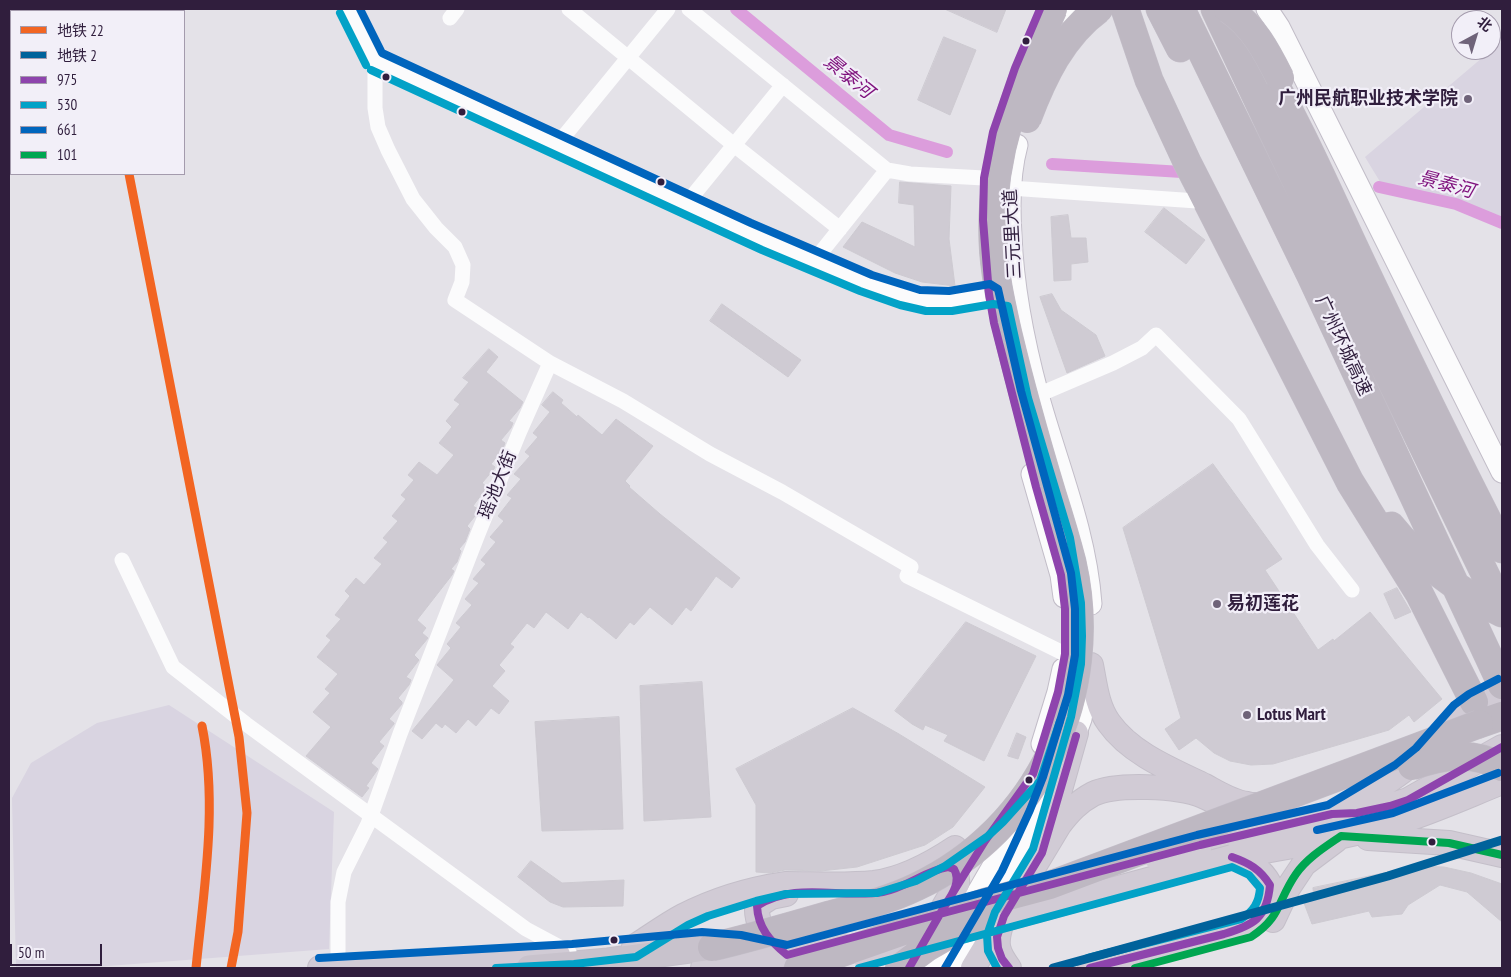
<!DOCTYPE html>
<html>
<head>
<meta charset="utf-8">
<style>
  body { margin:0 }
  #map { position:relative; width:1511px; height:977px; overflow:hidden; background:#e4e2e8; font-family:"PT Sans Narrow","Noto Sans SC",sans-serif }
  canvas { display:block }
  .frame { position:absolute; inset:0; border:10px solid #301e3d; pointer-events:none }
  .legend { position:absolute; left:10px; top:10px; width:175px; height:165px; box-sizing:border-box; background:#f2eff8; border:1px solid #a49bad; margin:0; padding:6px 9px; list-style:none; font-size:15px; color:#301e3d }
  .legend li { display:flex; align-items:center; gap:10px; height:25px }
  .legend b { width:25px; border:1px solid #a49bad }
  .north { position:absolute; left:1451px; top:10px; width:50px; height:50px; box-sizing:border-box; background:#f2eff8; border:1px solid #a49bad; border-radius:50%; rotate:39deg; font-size:14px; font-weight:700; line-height:20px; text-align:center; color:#301e3d }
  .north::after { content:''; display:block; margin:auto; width:18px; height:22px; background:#6f6379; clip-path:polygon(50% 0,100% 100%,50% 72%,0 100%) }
  .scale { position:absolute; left:10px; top:944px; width:92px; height:22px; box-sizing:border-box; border:2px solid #301e3d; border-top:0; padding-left:6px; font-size:15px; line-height:18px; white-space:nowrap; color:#301e3d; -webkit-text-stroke:4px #f2eff8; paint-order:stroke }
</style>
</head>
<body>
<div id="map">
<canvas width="1511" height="977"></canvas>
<div class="frame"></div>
<ul class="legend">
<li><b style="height:6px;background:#f26522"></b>地铁 22</li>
<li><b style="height:6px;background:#00629b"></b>地铁 2</li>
<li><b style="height:6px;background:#8e44ad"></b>975</li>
<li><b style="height:6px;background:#02a2c7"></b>530</li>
<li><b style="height:6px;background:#0065bd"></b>661</li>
<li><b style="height:6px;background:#00a651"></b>101</li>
</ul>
<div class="north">北</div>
<div class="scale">50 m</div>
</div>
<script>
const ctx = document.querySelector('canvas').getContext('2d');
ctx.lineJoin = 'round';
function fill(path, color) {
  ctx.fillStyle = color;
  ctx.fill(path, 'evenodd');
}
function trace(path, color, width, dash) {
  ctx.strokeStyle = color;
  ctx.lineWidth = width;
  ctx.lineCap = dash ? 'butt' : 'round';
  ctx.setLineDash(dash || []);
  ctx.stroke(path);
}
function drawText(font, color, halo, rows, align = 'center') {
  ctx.font = font + ' "PT Sans Narrow","Noto Sans SC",sans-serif';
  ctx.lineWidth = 4.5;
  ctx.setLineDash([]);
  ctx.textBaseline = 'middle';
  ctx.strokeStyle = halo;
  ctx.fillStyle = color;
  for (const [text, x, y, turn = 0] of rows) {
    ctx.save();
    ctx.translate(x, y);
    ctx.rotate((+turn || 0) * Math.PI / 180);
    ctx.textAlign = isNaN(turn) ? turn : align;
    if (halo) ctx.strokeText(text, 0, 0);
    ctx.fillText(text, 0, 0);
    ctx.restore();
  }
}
fill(new Path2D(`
  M1502,41V217L1459,201L1382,185L1365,157Z
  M169,705L334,812L329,949L82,968H16L12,798L31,763L97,723Z`), '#d9d4e1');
trace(new Path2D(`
  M736,9L889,135L947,152
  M1052,164L1182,172
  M1379,187L1456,204L1502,223`), '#dc9ddc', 12);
const building = new Path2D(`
  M945,9H1006L997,32Z
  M944,37L976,50L950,115L918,100Z
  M900,182L951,186L949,239L955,286L922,282L895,273L843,247L862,222L915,247L914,205L899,203Z
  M1164,208L1205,240L1186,264L1145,232Z
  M1068,215L1071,238H1086L1088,262L1071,264V280L1054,281L1051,217Z
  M1052,294L1061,310L1096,335L1105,356L1067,373L1040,297Z
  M722,304L801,360L788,377L710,321Z
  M489,349L498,357L486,372L523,402L520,408L509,421L513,423L511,428L501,440L505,443L502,451L491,464L495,467L494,469L482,483L487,487L473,506L478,509L475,516L467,526L470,529L465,542L459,549L461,551L457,562L451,569L454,571L452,575L417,620L426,628L422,633L428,638L414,655L419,660L406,677L411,680L409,685L398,698L402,702V704L389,719L394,723V724L379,742L384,746L371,763L378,769L366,786L369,788L362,797L306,756L331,727L313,712L330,693L325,689L338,674L317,657L331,640L326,636L341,619L335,615L350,596L345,591L356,578L364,585L382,564L374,558L388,542L383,538L398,521L392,516L406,499L401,495L414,480L408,475L419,462L437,475L454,455L439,443L452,427L446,421L460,404L454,400L469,382L463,378Z
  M553,392L563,400L561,403L577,417L578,415L602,435L616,419L653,446L625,481L630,486L629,487L660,514L740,578L732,588L716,576L691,611L686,607L672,625L650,607L634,625L630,622L616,639L589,617L588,618L581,612L568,629L546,612L534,628L527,623L510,644L514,647L499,665L505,671L492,686L509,701L499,714L491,708L476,726L468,719L456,733L445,724L442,728L436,723L422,739L412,731L454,680L437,665L451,648L447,644L461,627L456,623L472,605L465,599L479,583L473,579L486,564L481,560L496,542L490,537L504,521L498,516L512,498L507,495L521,479L514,474L530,456L525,452L538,437L533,433L550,412L542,405Z
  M1213,464L1282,559L1265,570L1318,650L1333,639L1334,641L1370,612L1442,699L1414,722L1409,715L1389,730L1273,764L1251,765L1230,761L1214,753L1196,738L1179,750L1165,729L1181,718L1123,528Z
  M1397,588L1411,612L1395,619L1384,594Z
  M966,622L1036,656L984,761L944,741L948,735L925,725L923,730L912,724L895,711Z
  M702,682L711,817L644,821L640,686Z
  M853,708L899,734L985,787L953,827L925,845L857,867L821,871L785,870L770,873L756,872V805L736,769Z
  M619,717L623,829L542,831L535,722Z
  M1017,733L1026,737L1018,759L1008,756Z
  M531,861L562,883L624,880L623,906L563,907L550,902L518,877Z
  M1418,866L1444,867L1471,873L1502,884V922L1467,892L1440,885L1408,905L1402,914L1372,917L1369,911L1312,924L1304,903L1314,900L1313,888Z`);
fill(building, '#cfcbd3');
trace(building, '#cdcad1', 1);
const secondary = new Path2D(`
  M1267,9L1279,27L1502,472
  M1054,38L1067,9
  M1017,145C1009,174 1009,204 1011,235C1013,289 1024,343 1038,395C1057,464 1086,532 1091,604
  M1032,474L1061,575L1064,597
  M1042,744L1058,692L1063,669
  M1070,749L1081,719L1090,669
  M934,968L993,866L1017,815
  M956,968L1037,824L1052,793`);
const primary = new Path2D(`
  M1091,665C1095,685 1097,707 1109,723C1131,754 1172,770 1205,786C1218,793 1232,802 1247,804C1254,806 1260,805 1266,804
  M1338,811C1367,794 1396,779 1421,756C1435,743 1446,727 1460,714C1472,702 1487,695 1502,688
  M1048,832L1076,733
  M1368,838L1449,843L1502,855
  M1220,840L1332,814L1357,813L1390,806L1408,800L1502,747
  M1232,857C1287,847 1342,838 1396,823C1432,812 1467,796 1502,782
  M1273,920L1288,888L1304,864L1336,840
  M1001,925C995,944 997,952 1009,968
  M931,929L957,884C959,868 946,865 933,871
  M728,944L787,955
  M776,946C764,936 756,922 757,906L771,897L786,894
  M634,947C650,937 666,925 683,916C714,900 751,889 785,884C815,884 845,886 874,883C904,879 931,864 955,848
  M320,968L558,955
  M703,968L776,957
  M973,968L1059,825C1069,812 1078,802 1093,794C1116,783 1179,786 1203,796C1211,799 1219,804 1226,809C1238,819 1237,826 1228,838
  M1090,968L1224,934C1253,925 1269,919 1270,885C1260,867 1251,864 1232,857`);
const trunk = new Path2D(`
  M529,968L608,961L712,947`);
const motorway = new Path2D(`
  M1125,9L1149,80L1187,162L1350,482L1419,593L1474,702
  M1160,9L1180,48
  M1181,9L1311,276L1502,685
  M1215,9L1358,312L1502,609
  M1260,59C1300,125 1330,197 1363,266C1408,361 1454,455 1502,549
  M1391,526C1418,560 1463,595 1502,613
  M1479,724L1502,716`);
trace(secondary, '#c2bdc8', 23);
trace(primary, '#c4bfc9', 26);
trace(trunk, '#c4bfc9', 27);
trace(motorway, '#c4bfc9', 29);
trace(new Path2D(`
  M569,9L734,145L840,229
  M689,9L887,170L910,174L984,178
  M450,18L457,9
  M375,61L483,112L686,204L814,261L888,291L919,300L935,301L967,299L989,294H1004
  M556,146L668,9
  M1010,188L1197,201
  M686,204L783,85
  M814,261L887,170
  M550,363L623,401L710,454L782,492L911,567L907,576L1065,654
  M1038,395L1113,363L1142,348L1156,335L1239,419L1317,545L1352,590
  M122,560L173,667L246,724L526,929L569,952
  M338,968V902L344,872L368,824L400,734L478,534L519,433L550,363L455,300L462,282L463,265L455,247L436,228L413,199L388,150L378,127L375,108V61L349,9`), '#fbfbfc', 15);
trace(secondary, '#fbfbfc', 21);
trace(primary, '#d1cbd5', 24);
trace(trunk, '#c8c2cc', 25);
trace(motorway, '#beb8c2', 28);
const primaryBridge = new Path2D(`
  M1156,857L1200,845
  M787,955L839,942
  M865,957L1232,857`);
const motorwayBridge = new Path2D(`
  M1228,9C1253,25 1267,52 1280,78
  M1027,119C1043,77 1062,36 1099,9
  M1412,766C1442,756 1472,750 1502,767
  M712,947C750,938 788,927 826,916C856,908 887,901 916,887C1039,829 1102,693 1072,562C1066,539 1059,516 1052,494C1036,441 1021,388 1008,334C1001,303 994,272 993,241C990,153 1018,87 1053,9
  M798,968L986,902L1050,885L1479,724
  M899,968L926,948L976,919`);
trace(primaryBridge, '#c4bfc9', 26, []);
trace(motorwayBridge, '#c4bfc9', 29, []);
trace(primaryBridge, '#d1cbd5', 24);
trace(motorwayBridge, '#beb8c2', 28);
trace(new Path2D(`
  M948,867L954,869C963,884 947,901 940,914L787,955C770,941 758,928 757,906C795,881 840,899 883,892C906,888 924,871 948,867Z
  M944,907L985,841L1033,774L1058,692L1065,654V609L1061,575L1036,487L994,323L989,294L983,220L984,178L993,132L1015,68L1040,9
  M940,914L1200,845L1332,814L1357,813L1390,806L1408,800L1502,747
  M909,968L940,914
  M1009,968L1002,959L998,948L997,937L1004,916L1042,853L1076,736
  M1090,968L1224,934C1254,925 1267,918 1270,885C1260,869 1249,863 1232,857`), '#8e44ad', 8);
trace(new Path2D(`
  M340,13L366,65
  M371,70L762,250L860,291L900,305L926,311H952L993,304L1008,306L1028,398L1070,538L1081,603L1082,636L1081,664L1071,717L1033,849L995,912L987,935L988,951L997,968
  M496,968L574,964L636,957L688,925L708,916L756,901L786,894L877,893L916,881L945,866L988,836L1003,822L1040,781L1060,721
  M859,968L1232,867L1249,875L1260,888C1259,902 1254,911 1241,919L1088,958`), '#02a2c7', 8);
trace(new Path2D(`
  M360,9L382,53L751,223L872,275L920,290L949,291L990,284L998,289L1021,391L1071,573L1075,609V655L1068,695L1043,777L1030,810L1002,871L945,968
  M1317,830L1393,813L1498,773
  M319,958L572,944L702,932L741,935L787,945L1197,835L1328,805L1395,765L1416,748L1454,705L1469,694L1498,679`), '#0065bd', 8);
trace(new Path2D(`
  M1135,968L1251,937C1282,917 1277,901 1296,874C1307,858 1325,847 1341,836L1449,843L1502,855`), '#00a651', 8);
trace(new Path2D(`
  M129,174L239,737L247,813L238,932L231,968
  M196,968C204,888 218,805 202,726`), '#f26522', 9);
trace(new Path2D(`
  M1053,968L1388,876L1502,840`), '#00629b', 9);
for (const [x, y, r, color] of [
  [1026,41,4.5,"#301e3d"],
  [386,77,4.5,"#301e3d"],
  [1468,99,5,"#6f6379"],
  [462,112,4.5,"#301e3d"],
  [661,182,4.5,"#301e3d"],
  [1217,604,5,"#6f6379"],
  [1247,715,5,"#6f6379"],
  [1029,780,4.5,"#301e3d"],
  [1432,842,4.5,"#301e3d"],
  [614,940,4.5,"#301e3d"]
]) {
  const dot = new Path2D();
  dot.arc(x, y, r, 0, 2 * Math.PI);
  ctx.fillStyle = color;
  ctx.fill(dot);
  trace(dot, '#f2eff8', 2);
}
drawText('bold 18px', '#301e3d', '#f2eff8', [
  ["广州民航职业技术学院",1458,99,"right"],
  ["易初莲花",1227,604],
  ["Lotus Mart",1257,715]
], 'left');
drawText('18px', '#301e3d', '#f2eff8', [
  ["三元里大道",1013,234,-93],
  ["广州环城高速",1343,346,65],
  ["瑶池大街",498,485,-68]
]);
drawText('italic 19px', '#7f117d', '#f2eff8', [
  ["景泰河",848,77,39],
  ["景泰河",1446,185,15]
]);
</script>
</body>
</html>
